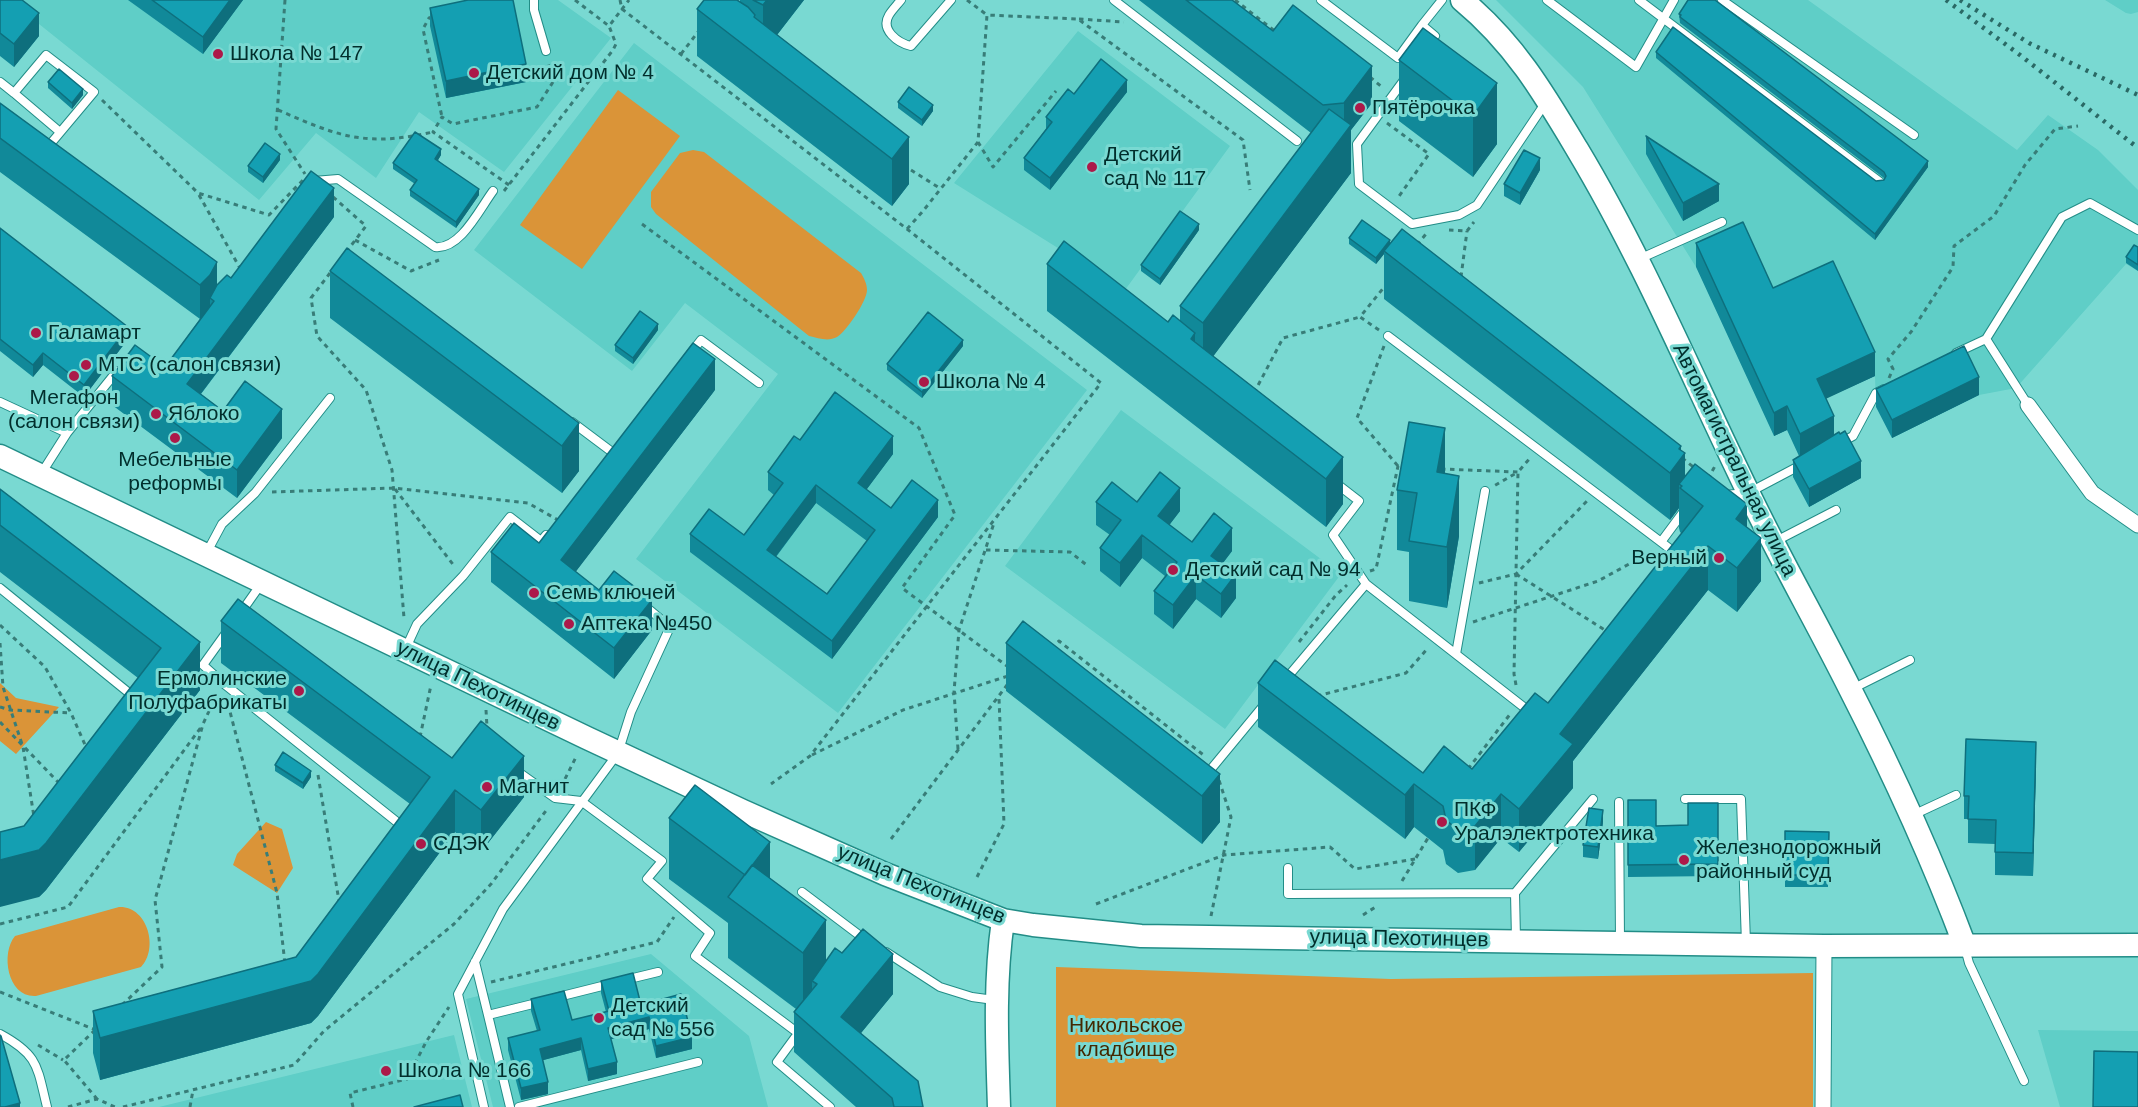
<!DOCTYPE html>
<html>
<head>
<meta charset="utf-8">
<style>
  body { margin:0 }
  canvas { display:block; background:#79d9d2 }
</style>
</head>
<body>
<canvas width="2138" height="1107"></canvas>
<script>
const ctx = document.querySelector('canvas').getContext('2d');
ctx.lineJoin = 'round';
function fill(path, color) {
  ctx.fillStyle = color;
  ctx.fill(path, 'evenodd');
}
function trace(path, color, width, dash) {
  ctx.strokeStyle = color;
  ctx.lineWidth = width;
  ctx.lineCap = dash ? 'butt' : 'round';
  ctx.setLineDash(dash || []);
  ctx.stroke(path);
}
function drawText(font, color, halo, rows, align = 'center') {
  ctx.font = font + ' Arial,sans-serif';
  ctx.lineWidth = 6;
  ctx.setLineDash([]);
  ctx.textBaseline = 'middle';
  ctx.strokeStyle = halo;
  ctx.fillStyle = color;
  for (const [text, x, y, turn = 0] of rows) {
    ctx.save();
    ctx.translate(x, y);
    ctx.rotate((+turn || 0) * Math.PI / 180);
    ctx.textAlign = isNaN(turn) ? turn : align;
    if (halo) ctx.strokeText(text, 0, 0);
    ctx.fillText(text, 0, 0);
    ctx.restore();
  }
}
fill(new Path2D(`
  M9,0H558L611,38L504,172L419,112L376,178L316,133L259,200Z
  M1496,0H1808L2017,150L2048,115L2098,150L2138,190V271L2126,264L2016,388L1979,395L1964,364L1876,407L1875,376L1773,312L1743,245L1696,267L1583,87Z
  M2105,0H2138V12L2131,14L2126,13Z
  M1078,31L1230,146L1125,290L954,183Z
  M634,43L1087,390L838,713L636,559L778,374L685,303L632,371L474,250Z
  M1121,410L1341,574L1225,729L1005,566Z
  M651,954L749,1036L768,1107H493L466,999Z
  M2038,1030L2138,1031V1107H2060Z
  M454,1035L472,1107H159Z`), '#5fcec7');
fill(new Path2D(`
  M618,90L680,136L582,269L520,225Z
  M693,150L704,152L861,273C864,278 867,284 867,290C867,301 846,332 837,337C828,342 818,338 809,336L656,214L651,207V192L680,153Z
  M0,683L16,698L59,707L16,754L0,741Z
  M266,822L282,829L293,868L277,893L233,865L237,854Z
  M119,907C148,906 159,949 141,967L36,996C8,998 0,954 15,936Z
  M1056,967L1391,979L1813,973V1107H1056Z`), '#da9438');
const lane = new Path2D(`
  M534,0V10L546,51
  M901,0C897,5 892,10 889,15C880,30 898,43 911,46L951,0
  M1114,0L1297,141
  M1321,0L1398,58L1422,25
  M1547,0L1636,67L1674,0
  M1639,0L1880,182
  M1722,0L1914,135
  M1430,43L1435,36L1422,25L1442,0
  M1404,80L1357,144L1359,184L1412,224L1459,215L1477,205L1546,102
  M0,82L14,93L46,55L94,92L47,148L48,149
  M14,93L60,132
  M314,181L338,179L435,247C460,250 479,210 493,191
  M1639,259L1722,222
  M1388,336L1661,542
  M1986,339L2062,217L2090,203L2138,230
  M691,353L701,340L759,383
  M1956,353L1986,339L2028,405
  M0,402L67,433L41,474
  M572,422L612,452
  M67,433L117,371
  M1840,443L1853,436L1876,393L1884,389
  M1337,484L1359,501L1333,535L1366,584
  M1724,495L1748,493L1801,465
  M1776,541L1836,510
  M207,552L222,524L255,493L330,398
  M1678,555L1661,542L1684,511
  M0,588L134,697
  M242,611L261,584
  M226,633L203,665L223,683L402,826
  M405,650L417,624L463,576L510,517L541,541L546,535
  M1456,654L1485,491
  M1285,680L1366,584L1530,712
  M1852,689L1910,660
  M517,771L555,798L581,801L662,861L647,879L710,933L695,956L798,1033
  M1207,774L1264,705
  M1685,799H1741L1746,943
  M1619,802L1620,941
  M1913,815L1956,795
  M1288,868V894L1515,893L1516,939
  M802,892L863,938
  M1515,893L1593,799
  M1965,948L1969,963L2024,1081
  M886,952L940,987L972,997L994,1000
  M475,962L488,1015
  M625,980L658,972
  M558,997L610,984
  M799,1032L777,1062L830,1107
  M0,1034C39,1055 37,1067 47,1107
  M484,1107L458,994L503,909L618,753L631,712L670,627L645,606
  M510,1107L488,1015L541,1002
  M519,1107L698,1062`);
const street = new Path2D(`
  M2028,405L2092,493L2138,525
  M1823,1107L1824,946`);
const secondary = new Path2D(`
  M1462,0C1514,43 1543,92 1577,149C1643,259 1692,377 1748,492C1780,559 1817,623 1850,689C1893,773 1932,858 1965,946
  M0,456L587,738L743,811L885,874L1003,920L1033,925L1141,936L1824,946L2138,945
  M999,1107C997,1044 994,983 1003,920`);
trace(lane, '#228d87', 10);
trace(street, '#228d87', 17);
trace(secondary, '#228d87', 25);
trace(new Path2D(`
  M285,0L276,129L305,174
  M575,0L609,26
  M620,0L622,9L907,229L1101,383L810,756L771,784
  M967,0L987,15
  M1235,0L1276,32
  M432,17L429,18L423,29L442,117
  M1079,19L1124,22
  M681,54L698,32
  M1370,77L1383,88
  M102,100L198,193L269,215L303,180
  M278,110C304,121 333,135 362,138C386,141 410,137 433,132
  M1387,123L1429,154L1397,199
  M978,142L993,167L1056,91
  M911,170L941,189
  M509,185L433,132L442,117L453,124L537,107L553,82L548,63
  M504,191L613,50L616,44L609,26L629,0
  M199,195L241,270
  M333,197L366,226L347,251
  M642,224L919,428L955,515L902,588L1007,666
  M907,229L923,211L978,142L987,15L1078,19L1243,140L1250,190
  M1449,230L1467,231L1474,222
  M355,240L411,271L439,260
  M1417,245L1426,234
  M330,273L311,298L317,336L366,390L392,470L404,618
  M1461,277L1467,231
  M1379,330L1360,317L1385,286
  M1384,346L1357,418L1398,466
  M1889,378L1893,369L1888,359L1911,332L1953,267L1954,246L1994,216L2025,165L2055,129L2078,126
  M1254,393L1283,338L1360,317
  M1682,458L1696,469
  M1441,469L1518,472L1494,486
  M1708,479L1715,466
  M395,489L455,567
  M272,492L394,488L528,503L558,520
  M986,550L1070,552L1088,566
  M1370,571L1376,569L1398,466H1405
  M1516,574L1608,632
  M1479,583L1516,574L1588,500
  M1473,622L1598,581L1653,551
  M0,625L45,667L71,713L86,747
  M1299,642L1336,595L1347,585
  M0,643L3,687L23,747L34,817
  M1051,648L1059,641L1206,757
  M1516,685L1514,674L1518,472L1531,457
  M1317,696L1406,673L1428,648
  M228,704L277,893L285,964
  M0,707L10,710L71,713
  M486,710L487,727
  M0,722L59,783
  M420,737L431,685
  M958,749L954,692L959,630L994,523
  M812,755L903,710L1008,676
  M1468,769L1511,713
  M318,775L339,901
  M561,787L577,755
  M891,839L1007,685
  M977,877L1004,824L999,698
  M1402,881L1428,838
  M1096,904L1224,855L1330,847L1355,869L1415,859
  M1363,915L1377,906
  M1211,916L1231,817L1218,777
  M0,924L68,907L202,726
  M491,982L657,942L674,917
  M0,992L96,1030
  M122,1005L162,967L155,900L203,724L217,694
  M95,1030L64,1060L97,1099
  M38,1045L63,1060
  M68,1107L97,1099L115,1107
  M123,1107L294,1065L324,1031L454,924L491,884L548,808
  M190,1107L193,1090
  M353,1107L350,1093L407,1079L426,1042L449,1007`), '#387d78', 3, [4.5, 4.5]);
trace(lane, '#fff', 8);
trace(street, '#fff', 15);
trace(secondary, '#fff', 22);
trace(new Path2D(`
  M1946,0L2020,55L2138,148
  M1960,0L2029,43L2138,95`), '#2a6965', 4.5, [3, 6]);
fill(new Path2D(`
  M0,0L39,36L14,67L0,56Z
  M128,0H243L203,54Z
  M740,0H804L777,35L909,137V184L892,206L697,56V9L740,2Z
  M1139,0H1232L1273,31L1372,103L1351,130V173L1213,356L1343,457V504L1326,527L1047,311V264L1168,322L1180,321V306L1311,133Z
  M430,8L526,82L446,98L430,26Z
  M1679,14L1928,167L1875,240L1656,58V52L1876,181L1884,180V178L1680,23Z
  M1423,28L1497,144L1473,177L1399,121V60Z
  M48,82L83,95L72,109L48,88Z
  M1127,92L1050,190L1024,170V158L1046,129V117L1074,94Z
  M898,102L933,111L922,126L898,108Z
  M0,103L217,285L231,278L334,217L201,394L223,411L282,438L237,498L112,405V376L165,367L200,319L0,172Z
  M1646,136L1719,201L1683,221L1646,154Z
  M441,155L438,160L479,195L456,228L410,196V190L415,184L393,169V163Z
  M280,160L263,183L248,172V166Z
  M1540,170L1520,205L1504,196V184Z
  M0,228L128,339L84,397L43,365L33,377L0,351Z
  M1199,230L1160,285L1141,271V265Z
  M1349,238L1390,244L1681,450L1685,477L1747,527L1761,581L1737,612L1708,590L1573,761V788L1519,852L1501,838L1475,870L1458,873L1446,864L1443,850L1414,827L1405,839L1258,727V683L1423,773L1472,769L1548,703L1682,534L1680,532L1679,528V508L1670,520L1384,299V254L1376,264L1349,244Z
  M1696,243L1773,288L1875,376L1826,398L1834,435L1861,478L1809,507L1793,477V460L1799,456L1787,430L1774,436L1696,267Z
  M2138,247V271L2126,263V257Z
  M330,271L579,423V471L562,493L330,318Z
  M658,330L633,364L615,351V345Z
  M963,346L922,398L887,370V364Z
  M1876,389L1979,395L1892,438L1876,407Z
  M715,390L575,572L652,630L614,679L491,582V552L539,543Z
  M800,440L893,454L866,490L891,508L938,517L832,659L690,552V534L744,535L774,495L768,490V472ZM816,503L867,541L827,594L776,557Z
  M1445,473L1459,536L1447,608L1409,601V552L1397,550V490Z
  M0,489L200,642V690L46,890L39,897L138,678L0,572Z
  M1096,502H1137L1180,511L1169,525L1192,542L1232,551L1222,564L1236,598L1221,618L1196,599L1173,629L1154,614V591L1165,576L1142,558L1120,587L1100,571V548L1110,535L1096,525Z
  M221,621L452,758L524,797L481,852L455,832L318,1016L311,1023L100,1080L93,1053V1011L296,957L410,804L221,663Z
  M1006,643L1220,774V822L1202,844L1006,691Z
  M275,765L311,777L303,789L275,771Z
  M2036,765L2033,876L1995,875V844L1968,843V819H1964V796Z
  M1628,800L1656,826L1688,825L1718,803V876L1628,877Z
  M669,818L770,878L826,962L893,994L861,1033L923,1107H856L794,1052V1012L796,1009L728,958V923L669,879Z
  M1603,822L1598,859L1583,857V845Z
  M1785,831L1829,832L1828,887H1785Z
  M601,981L641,1005L692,1049L656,1058L649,1029L611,1039L617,1074L588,1081L581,1050L543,1060L548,1094L521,1100L508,1050V1038L537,1031L531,1011V999L572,1020L606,1012L601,993Z`), '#118999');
fill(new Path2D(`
  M230,0H243L203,54V37Z
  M767,0H804L763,53V5Z
  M39,13V36L14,67V44Z
  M526,64V82L446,98V81Z
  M1372,66V103L1351,130V173L1203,370V323L1344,135V103Z
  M1127,80V92L1050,190V178Z
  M1497,83V144L1473,177V116Z
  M83,89V95L72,109V103Z
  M933,105V111L922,126V120Z
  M909,137V184L892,206V159Z
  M441,149V155L435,165V159Z
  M280,154V160L263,183V177Z
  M1540,158V170L1520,205V193Z
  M1928,161V167L1875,240V234Z
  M1719,184V201L1683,221V203Z
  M334,188V217L187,412V384Z
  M479,189V195L456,228V222Z
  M1199,224V230L1160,285V279Z
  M1390,240V246L1384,251V254L1376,264V258Z
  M217,262V296L214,301L210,298V309L200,319V285Z
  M658,324V330L633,364V358Z
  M128,327V339L84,397V385Z
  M1195,333V378L1191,339Z
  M963,340V346L922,398V392Z
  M1875,352V376L1817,403V379Z
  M43,353V365L33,377V365Z
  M715,359V390L561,591V560Z
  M1979,377V395L1892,438V420Z
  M1787,406V430L1774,436V413Z
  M282,409V438L237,498V470Z
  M1834,416V439L1800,458V434Z
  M579,423V471L562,493V446Z
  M1445,428V489L1437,472Z
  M893,436V454L858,501V483Z
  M1681,446V458L1685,453V492L1682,486L1679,484V508L1670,520V473L1679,449Z
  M1343,457V504L1326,527V479Z
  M1861,461V478L1809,507V489Z
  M1459,476V536L1447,608V547Z
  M816,485V503L767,568V550Z
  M1180,488V511L1158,540V516Z
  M938,500V517L832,659V641Z
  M1747,504V548L1736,519Z
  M1232,528V551L1211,579V556Z
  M1142,535V558L1120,587V563Z
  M1761,538V581L1737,612V568Z
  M1708,546V590L1573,761V788L1519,852V809L1560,734Z
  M1236,574V598L1221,618V594Z
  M1196,575V599L1173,629V605Z
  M652,600V630L614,679V648Z
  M200,642V690L46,890L39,897L0,907V860Z
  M2036,742V765L2033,876V853Z
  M524,756V797L481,852V810Z
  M311,771V777L303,789V783Z
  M1220,774V822L1202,844V796Z
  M1414,784V827L1405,839V795Z
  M455,790V832L318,1016L311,1023L100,1080V1038L311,981Z
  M1501,794V838L1475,870V826Z
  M1603,810V822L1598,859V847Z
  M770,842V903L745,875Z
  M826,920V981H812V1000L803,1014V953Z
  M893,954V994L843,1055L841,1017Z
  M649,1017V1029L608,1040V1028Z
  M692,1037V1049L656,1058V1046Z
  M581,1038V1050L540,1061V1049Z
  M617,1062V1074L588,1081V1069Z
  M548,1082V1094L521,1100V1088Z
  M20,1103V1107H5Z`), '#0e6f7d');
const building = new Path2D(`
  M0,0H22L39,13L14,44L0,33Z
  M152,0H230L203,37Z
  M468,0H513L526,64L446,81L430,8Z
  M704,0H737L748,7L755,15L754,17L909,137L892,159L697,9Z
  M753,0H767L763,5Z
  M1186,0H1232L1273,31L1293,5L1372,66L1344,103L1323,105Z
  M1688,0H1715L1928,161L1875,234L1656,52L1673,27L1876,181L1884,180L1886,176L1884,172L1680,17L1681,15L1679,14Z
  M1423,28L1497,83L1473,116L1399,60Z
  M1101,59L1127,80L1050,178L1024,158L1052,122L1046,117L1068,89L1074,94Z
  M59,69L83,89L72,103L48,82Z
  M909,87L933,105L922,120L898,102Z
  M0,103L217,262L210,275L200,285L0,138Z
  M1329,109L1351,125L1203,323L1180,306Z
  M415,132L441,149L435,159L479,189L456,222L410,190L417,180L393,163Z
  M1646,136L1719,184L1683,203Z
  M265,143L280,154L263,177L248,166Z
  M1524,150L1540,158L1520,193L1504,184Z
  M311,171L334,188L187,384L223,411L245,381L282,409L237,470L112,376L135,345L165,367L214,301L210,298L217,285L227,275L231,278Z
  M1180,211L1199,224L1160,279L1141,265Z
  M1362,220L1390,240L1376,258L1349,238Z
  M1743,222L1773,288L1833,261L1875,352L1817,379L1834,416L1800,434L1787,406L1774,413L1696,243Z
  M0,228L128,327L84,385L43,353L33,365L0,339Z
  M1402,229L1681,446L1679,449L1685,453L1670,473L1384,251Z
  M1064,241L1168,322L1173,315L1195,333L1191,339L1343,457L1326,479L1047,264Z
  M2134,245L2138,247V265L2126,257Z
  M347,248L579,423L562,446L330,271Z
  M640,311L658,324L633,358L615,345Z
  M928,312L963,340L922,392L887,364Z
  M693,343L715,359L561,560L599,590L614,571L652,600L614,648L491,552L514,523L539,543Z
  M1964,346L1979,377L1892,420L1876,389Z
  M835,392L893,436L858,483L891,508L912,480L938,500L832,641L690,534L709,509L744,535L783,483L768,472L794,436L800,440ZM816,485L875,530L827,594L767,550Z
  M1409,422L1445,428L1437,472L1459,476L1447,547L1409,541L1417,493L1397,490Z
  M1845,431L1861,461L1809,489L1793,460L1839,432L1840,434Z
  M1695,464L1747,504L1736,519L1761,538L1737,568L1708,546L1560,734L1573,744L1519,809L1501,794L1475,826L1458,830L1446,820L1443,806L1414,784L1405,795L1258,683L1275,660L1423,773L1444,746L1472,769L1535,693L1548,703L1703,506L1680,488L1682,486L1679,484Z
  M1160,472L1180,488L1158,516L1192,542L1214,513L1232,528L1211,556L1236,574L1221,594L1196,575L1173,605L1154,591L1177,562L1142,535L1120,563L1100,548L1121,520L1096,502L1112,482L1137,502Z
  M0,489L200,642L46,843L39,850L0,860V832L24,826L161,648L0,525Z
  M238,599L452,758L481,721L524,756L481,810L455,790L318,974L311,981L100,1038L93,1011L296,957L430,777L221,621Z
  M1023,621L1220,774L1202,796L1006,643Z
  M1966,739L2036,742L2033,853L1995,852L1996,820L1968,819L1969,796H1964Z
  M283,752L311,771L303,783L275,765Z
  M695,785L770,842L745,875L669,818Z
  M1628,800H1656V826L1688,825V803H1718V864L1628,865Z
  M1589,808L1603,810L1598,847L1583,845Z
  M1785,831L1829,832L1828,875H1785Z
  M752,865L826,920L803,953L728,897Z
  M863,929L893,954L841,1017L918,1081L923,1107H894L892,1098L794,1012L817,984L812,981L835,948L842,953Z
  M633,973L641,1005L681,994L692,1037L656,1046L649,1017L608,1028L617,1062L588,1069L581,1038L540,1049L548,1082L521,1088L508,1038L540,1030L531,999L564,991L572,1020L609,1011L601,981Z
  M0,1035L1,1036L20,1103L5,1107H0Z
  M2094,1051L2138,1052V1107H2093Z
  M460,1095L463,1107H414Z`);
fill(building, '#149fb2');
trace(building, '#0e6f7d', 1.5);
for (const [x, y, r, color] of [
  [218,54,6,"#ac1949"],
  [474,73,6,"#ac1949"],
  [1360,108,6,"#ac1949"],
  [1092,167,6,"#ac1949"],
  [36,333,6,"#ac1949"],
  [86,365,6,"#ac1949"],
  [74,376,6,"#ac1949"],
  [924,382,6,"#ac1949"],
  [156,414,6,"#ac1949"],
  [175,438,6,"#ac1949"],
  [1719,558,6,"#ac1949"],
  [1173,570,6,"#ac1949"],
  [534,593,6,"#ac1949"],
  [569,624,6,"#ac1949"],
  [299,691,6,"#ac1949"],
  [487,787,6,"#ac1949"],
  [1442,822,6,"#ac1949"],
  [421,844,6,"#ac1949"],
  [1684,860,6,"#ac1949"],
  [599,1018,6,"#ac1949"],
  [386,1071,6,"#ac1949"]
]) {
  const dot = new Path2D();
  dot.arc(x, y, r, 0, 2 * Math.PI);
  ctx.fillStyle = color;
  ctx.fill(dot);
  trace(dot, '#79d9d2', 2);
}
drawText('21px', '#012e2c', '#79d9d2', [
  ["Школа № 147",230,54],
  ["Детский дом № 4",486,73],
  ["Пятёрочка",1372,108],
  ["Детский",1104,155],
  ["сад № 117",1104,179],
  ["Галамарт",48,333],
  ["МТС (салон связи)",98,365],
  ["Школа № 4",936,382],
  ["Мегафон",74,398,"center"],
  ["(салон связи)",74,422,"center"],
  ["Яблоко",168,414],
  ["Мебельные",175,460,"center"],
  ["реформы",175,484,"center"],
  ["Верный",1707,558,"right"],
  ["Детский сад № 94",1185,570],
  ["Семь ключей",546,593],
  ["Аптека №450",581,624],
  ["Ермолинские",287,679,"right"],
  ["Полуфабрикаты",287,703,"right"],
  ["Магнит",499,787],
  ["ПКФ",1454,810],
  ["Уралэлектротехника",1454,834],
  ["СДЭК",433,844],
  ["Железнодорожный",1696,848],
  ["районный суд",1696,872],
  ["Детский",611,1006],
  ["сад № 556",611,1030],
  ["Школа № 166",398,1071]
], 'left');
drawText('21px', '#012e2c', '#79d9d2', [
  ["Автомагистральная улица",1734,460,64],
  ["улица Пехотинцев",478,686,26],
  ["улица Пехотинцев",921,885,22],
  ["улица Пехотинцев",1399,939,1]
]);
drawText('21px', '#442800', '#79d9d2', [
  ["Никольское",1126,1026],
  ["кладбище",1126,1050]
]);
</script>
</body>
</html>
